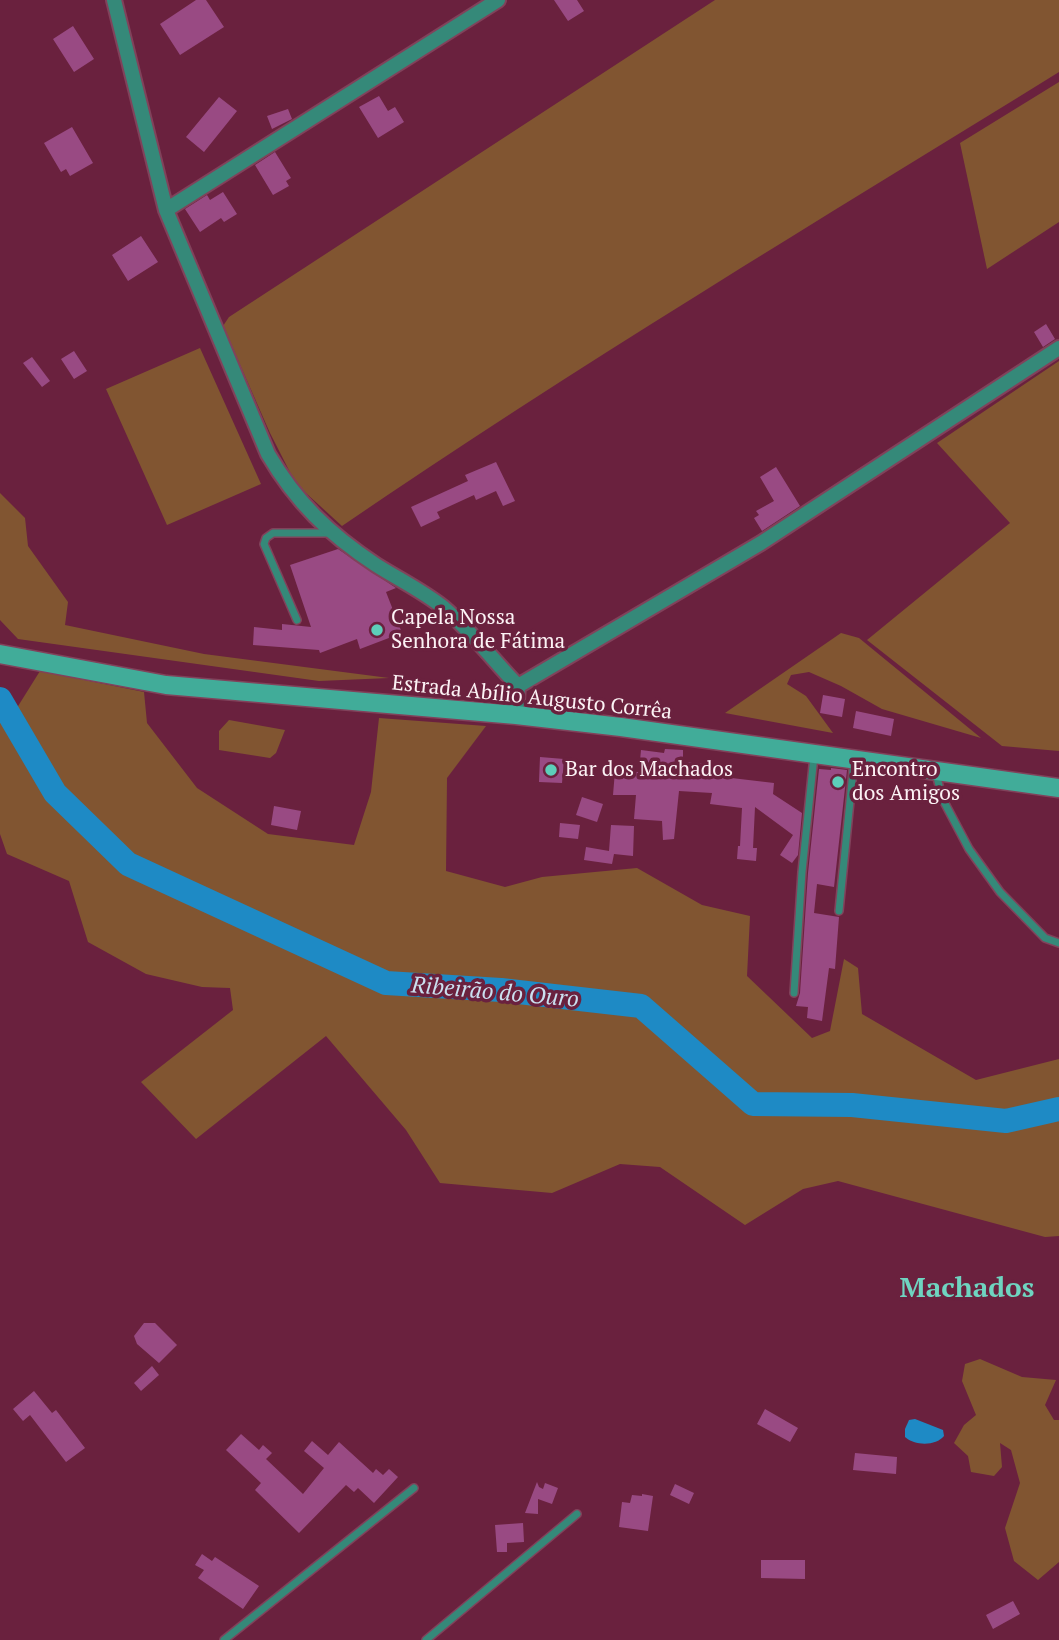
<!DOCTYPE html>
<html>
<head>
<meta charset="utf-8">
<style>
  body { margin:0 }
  canvas { display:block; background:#6a213e }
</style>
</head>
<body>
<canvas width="1059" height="1640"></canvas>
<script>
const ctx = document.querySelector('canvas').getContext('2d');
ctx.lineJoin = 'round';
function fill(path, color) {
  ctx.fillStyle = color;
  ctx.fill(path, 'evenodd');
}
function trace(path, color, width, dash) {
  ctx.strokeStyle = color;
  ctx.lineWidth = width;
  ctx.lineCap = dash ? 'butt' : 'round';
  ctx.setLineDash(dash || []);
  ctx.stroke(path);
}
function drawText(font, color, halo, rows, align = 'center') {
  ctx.font = font + ' "PT Serif",serif';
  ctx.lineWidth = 7;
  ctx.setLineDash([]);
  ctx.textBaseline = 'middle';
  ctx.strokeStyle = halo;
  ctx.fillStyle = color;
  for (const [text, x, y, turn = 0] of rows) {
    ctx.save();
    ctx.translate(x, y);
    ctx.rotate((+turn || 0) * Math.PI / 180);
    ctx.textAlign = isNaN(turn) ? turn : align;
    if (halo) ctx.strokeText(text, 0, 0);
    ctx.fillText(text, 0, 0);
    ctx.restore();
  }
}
fill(new Path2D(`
  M715,0H1059V72C818,221 576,366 342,526L296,484L270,433L223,326L229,317Z
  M1059,82V222L987,269L960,143Z
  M200,348L261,484L167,525L106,389Z
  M1059,361V751L1002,746L867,640L1010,523L937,443Z
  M0,493L25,518L28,546L68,602L65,625L204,654L389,678L319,681L18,639L0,620Z
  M841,633L859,638L981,738L882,709L841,686L809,672L791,675L787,684L806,696L833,733L725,713Z
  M40,671L144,692L147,723L197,788L268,834L354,845L371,792L379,718L486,726L447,778L446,871L505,887L542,877L637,868L702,905L750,916L747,976L812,1038L830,1031L844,959L858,968L862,1014L976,1080L1059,1059V1236L1045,1237L838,1181L803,1189L745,1225L660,1167L620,1164L552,1193L440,1183L406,1130L326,1036L196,1139L141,1082L233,1010L230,988L202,987L146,974L88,942L69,881L7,854L0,834V709L15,711Z
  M229,720L285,730L276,753L270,758L219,750V731Z
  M980,1359L1022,1377L1056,1380L1045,1405L1054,1420H1059V1562L1038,1580L1014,1561L1005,1528L1020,1483L1011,1450L1000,1443L1002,1467L994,1476L971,1472L968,1456L954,1443L964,1425L976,1415L962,1381L965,1364Z`), '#815531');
fill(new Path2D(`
  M915,1419L943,1430L944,1436C936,1446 915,1446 905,1437V1429L909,1420Z`), '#1e8ac5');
trace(new Path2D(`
  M0,699L55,793L128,864L386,983L501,990L641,1006L753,1104L852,1105L1006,1121L1059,1109`), '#1e8ac5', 24);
fill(new Path2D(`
  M196,0H206L224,27L180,55L160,24Z
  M554,0H577L584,11L568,21Z
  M73,26L94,59L74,72L53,39Z
  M379,96L388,111L395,107L404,122L378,138L359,107Z
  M219,97L237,111L204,152L186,137Z
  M288,109L292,119L272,129L267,116Z
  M72,127L93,163L70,176L66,169L61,172L44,143Z
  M275,152L291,178L286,181L289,186L273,195L255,165Z
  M223,192L237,214L224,222L221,218L200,232L185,209L207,195L210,200Z
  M141,236L158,262L128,281L112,255Z
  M1046,324L1055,339L1043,347L1034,332Z
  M74,351L87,371L74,379L61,359Z
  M32,357L50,381L42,387L23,363Z
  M496,462L515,501L503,506L496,491L476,500L474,495L437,512L440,518L421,527L411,507L468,481L465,475Z
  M776,467L800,506L762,531L754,518L759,515L756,511L774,501L760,477Z
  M338,549L396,588L386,592L402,633L360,649L357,639L320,653L319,650L253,645L254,627L282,630V624L311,627L290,565Z
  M823,695L845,699L842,717L820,713Z
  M856,711L894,719L891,736L853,728Z
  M665,749L683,750V762L707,764L706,775L774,783L773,794L802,813L798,855L792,863L780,855L793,835L755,807L753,848H757L756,861L737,859L738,846H740L742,808L710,804L712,793L679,791L674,839L663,840L662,821L634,819L636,795H613L615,771L639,772L641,750L664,753Z
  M540,757L564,759L562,783L539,782Z
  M831,768L847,770L834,887L817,884L814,913L839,917L835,969L829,968L822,1021L807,1018L808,1007L796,1006L800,993L808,873L819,769L831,770Z
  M582,797L603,804L597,822L576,815Z
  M274,806L301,811L297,830L271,825Z
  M560,823L580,825L578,839L559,837Z
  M611,825L634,826L633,856L614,854L612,864L584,860L586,847L609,851Z
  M144,1323H155L177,1345L159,1363L137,1344L134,1336Z
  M152,1366L159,1375L141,1391L134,1383Z
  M34,1391L52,1413L56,1410L85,1448L66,1462L30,1415L23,1421L13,1409Z
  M765,1409L798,1428L790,1442L757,1424Z
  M241,1434L259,1450L263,1445L272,1453L266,1459L303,1494L324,1468L304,1451L312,1441L328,1455L339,1442L373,1473L376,1469L383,1475L389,1469L398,1477L374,1503L358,1488L354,1492L346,1485L299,1533L255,1490L261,1483L226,1450Z
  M855,1453L897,1457L896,1474L853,1470Z
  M537,1482L539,1487L543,1489L545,1483L558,1488L552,1504L538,1499V1514L525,1513Z
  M675,1484L694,1493L689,1504L670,1495Z
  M642,1494L653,1496L648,1531L619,1527L622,1502L630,1503L632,1495L642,1496Z
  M523,1523L524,1542L507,1543V1552H497L495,1525Z
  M202,1554L212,1561L215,1557L259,1586L243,1609L198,1578L204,1570L195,1565Z
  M761,1560H805V1579L761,1578Z
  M1013,1601L1020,1614L993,1629L986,1615Z`), '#994a83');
const service = new Path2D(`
  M297,620L264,544L266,538L273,533H332
  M936,773L942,798L969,849L1000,892L1045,938L1059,943
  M839,911L854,761
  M794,993L802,872L814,756
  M224,1640L414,1488
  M426,1640L577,1514`);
const minor = new Path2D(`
  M114,0L166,210L268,454C296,502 329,534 376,565C398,579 423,591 444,608C471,631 494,661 518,686L516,715
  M166,210L498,0
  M518,686L761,543L1059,348`);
const secondary = new Path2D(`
  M0,654L166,685L516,715L621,727L1059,788`);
trace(service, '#81425b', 10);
trace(minor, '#81425b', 18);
trace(secondary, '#81425b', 21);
trace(service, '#358979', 7);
trace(minor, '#358979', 14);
trace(secondary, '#41ac99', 18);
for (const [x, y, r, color] of [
  [377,630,7,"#5dceb9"],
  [551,770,7,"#5dceb9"],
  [838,782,7,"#5dceb9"]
]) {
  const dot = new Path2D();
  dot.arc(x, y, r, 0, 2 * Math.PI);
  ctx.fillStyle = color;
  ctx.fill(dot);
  trace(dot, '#6a213e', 2.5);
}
drawText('21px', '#fcf2f5', '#6a213e', [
  ["Capela Nossa",391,618],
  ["Senhora de Fátima",391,642],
  ["Bar dos Machados",565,770],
  ["Encontro",852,770],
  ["dos Amigos",852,794]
], 'left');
drawText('21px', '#fcf2f5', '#6a213e', [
  ["Estrada Abílio Augusto Corrêa",532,698,6]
]);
drawText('italic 23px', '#cadfef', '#6a213e', [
  ["Ribeirão do Ouro",495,993,5]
]);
drawText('bold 28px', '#6fd4c0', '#6a213e', [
  ["Machados",967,1289]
]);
</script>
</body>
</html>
